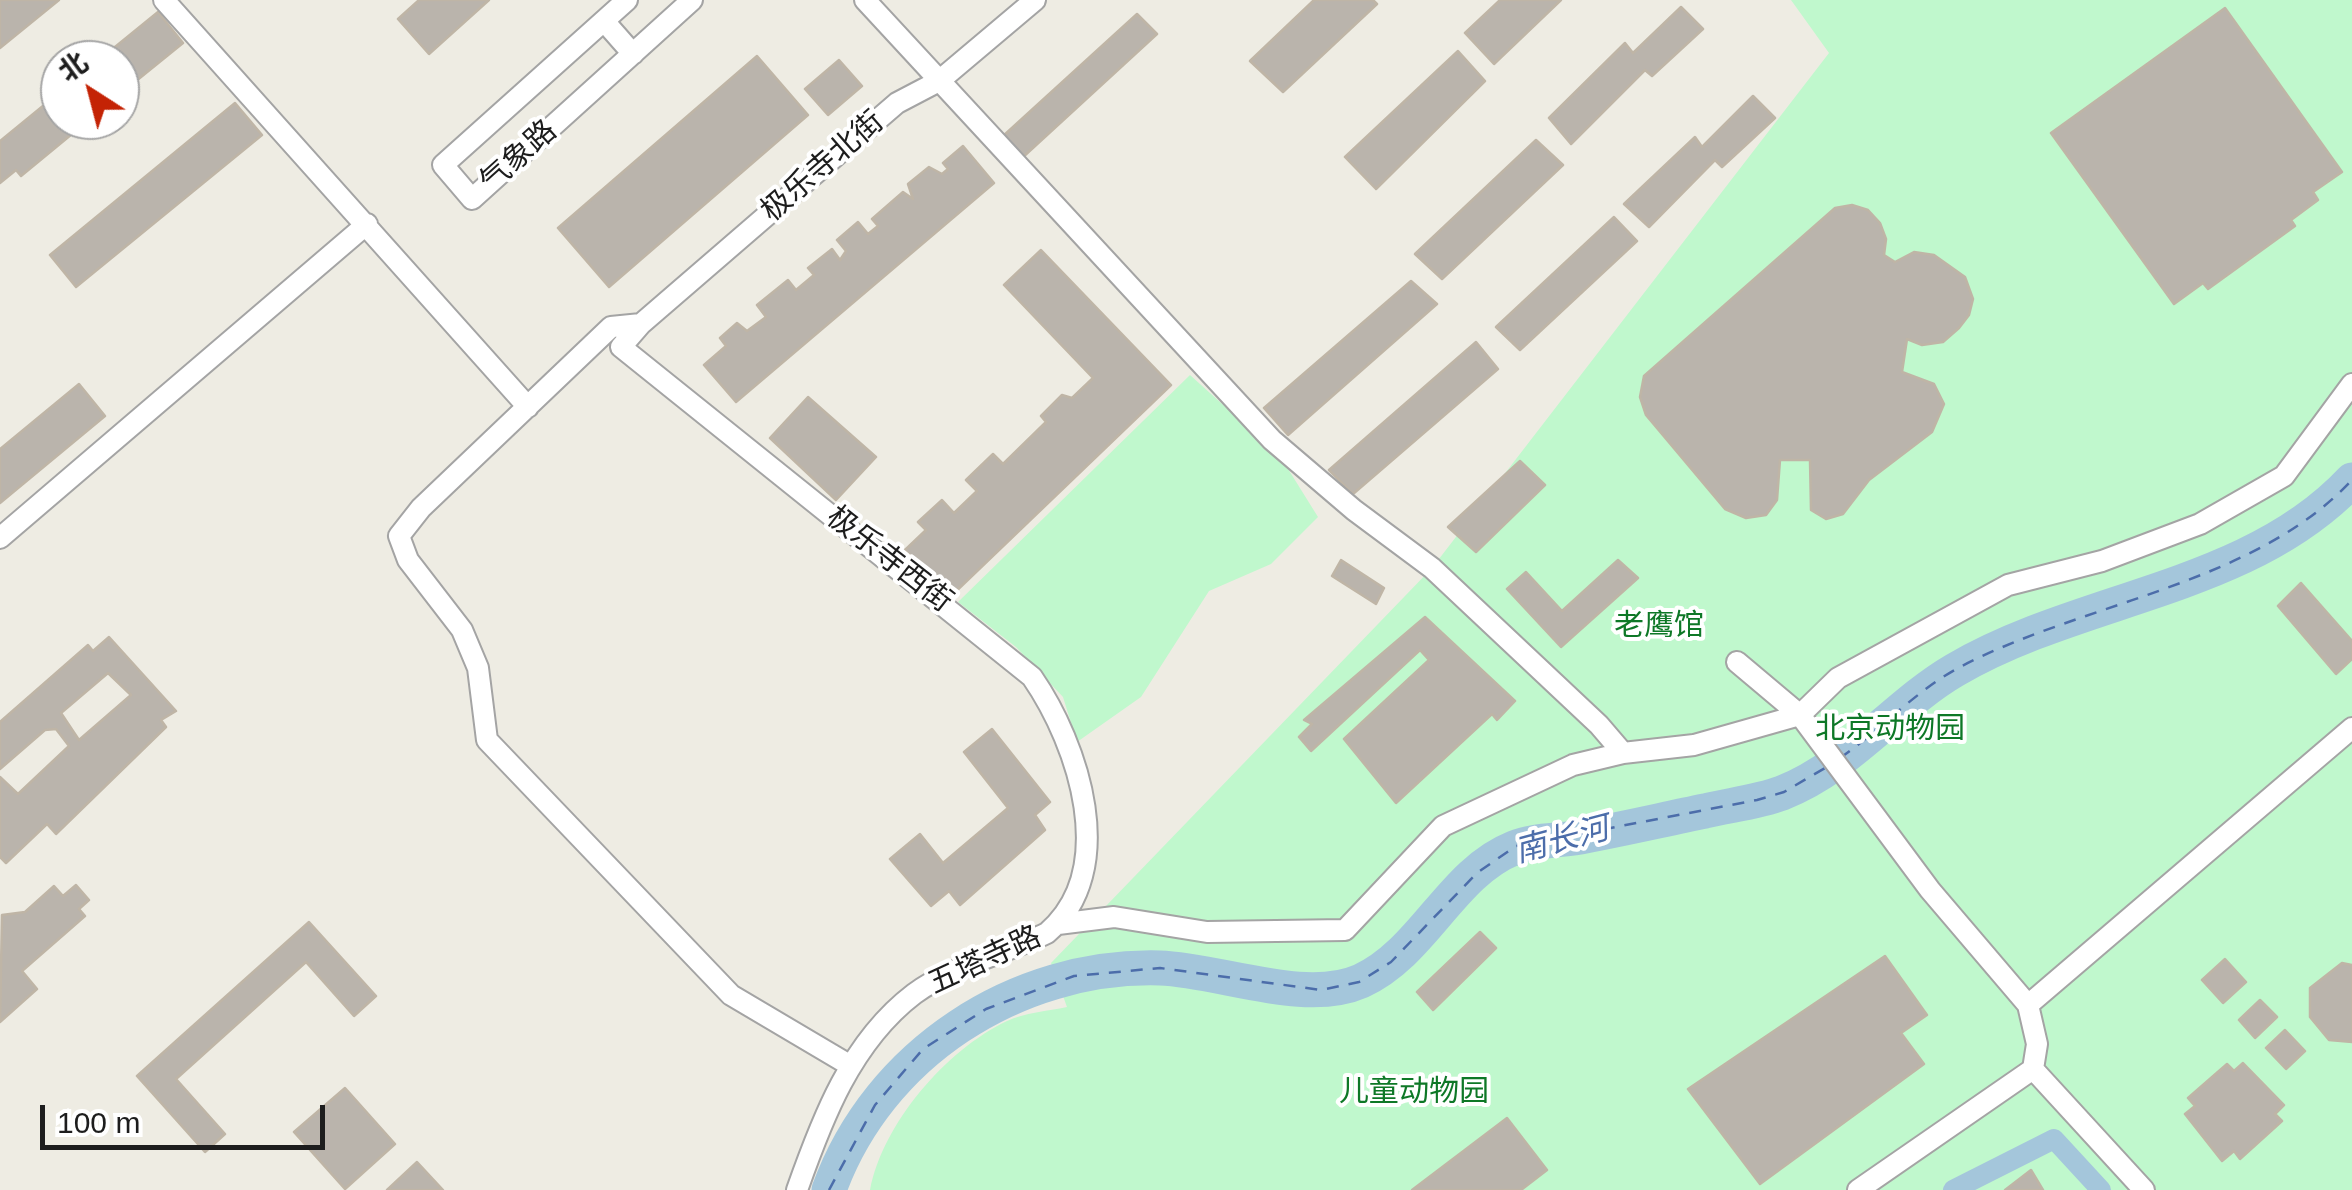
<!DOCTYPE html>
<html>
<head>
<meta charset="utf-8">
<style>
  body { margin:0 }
  #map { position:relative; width:2352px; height:1190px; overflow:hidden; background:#eeece3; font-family:Arial,"Noto Sans SC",sans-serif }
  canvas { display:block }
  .north { position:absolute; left:40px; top:40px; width:100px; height:100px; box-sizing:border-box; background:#fff; border:2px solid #a5a5a5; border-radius:50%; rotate:324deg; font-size:28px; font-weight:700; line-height:40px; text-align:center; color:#1d1d1d }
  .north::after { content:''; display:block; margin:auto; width:35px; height:45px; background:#c42305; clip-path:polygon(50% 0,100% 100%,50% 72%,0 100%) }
  .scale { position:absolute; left:40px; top:1105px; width:285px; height:45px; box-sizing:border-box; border:5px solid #1d1d1d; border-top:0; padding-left:12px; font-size:30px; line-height:35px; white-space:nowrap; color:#1d1d1d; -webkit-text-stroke:8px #fff; paint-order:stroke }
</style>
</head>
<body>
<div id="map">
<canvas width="2352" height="1190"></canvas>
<div class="north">北</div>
<div class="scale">100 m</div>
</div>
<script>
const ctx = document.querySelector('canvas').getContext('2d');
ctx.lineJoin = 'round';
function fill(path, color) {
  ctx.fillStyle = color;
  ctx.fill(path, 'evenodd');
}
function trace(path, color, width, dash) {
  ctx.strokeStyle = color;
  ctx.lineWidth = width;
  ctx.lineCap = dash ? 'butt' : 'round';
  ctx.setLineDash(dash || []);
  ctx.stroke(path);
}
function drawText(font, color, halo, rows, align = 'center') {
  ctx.font = font + ' Arial,"Noto Sans SC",sans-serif';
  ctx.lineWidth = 8;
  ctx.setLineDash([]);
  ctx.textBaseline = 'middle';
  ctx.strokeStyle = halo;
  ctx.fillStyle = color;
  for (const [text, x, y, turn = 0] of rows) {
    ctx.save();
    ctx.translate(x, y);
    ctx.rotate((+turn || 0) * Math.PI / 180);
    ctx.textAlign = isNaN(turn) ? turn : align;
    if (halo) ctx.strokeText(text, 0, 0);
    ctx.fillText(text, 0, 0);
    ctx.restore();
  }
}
fill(new Path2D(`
  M1791,0H2352V1190H870C883,1123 946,1050 1007,1021C1024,1013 1048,1011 1067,1007L1051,963L1432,568L1829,53Z
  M1190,375L1280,456L1318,517L1271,564L1209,591L1141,697L1077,742L1063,697L1016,647L958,602Z`), '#c0f8cd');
trace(new Path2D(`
  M1953,1190L2054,1139L2101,1190`), '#a4c6db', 20);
trace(new Path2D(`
  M829,1190C878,1054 1016,964 1160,968C1220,970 1305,1006 1361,981C1424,952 1451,873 1514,848C1533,840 1554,841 1574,838C1618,830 1661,820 1705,811C1730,805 1758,802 1782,793C1849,767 1895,705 1955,670C2081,596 2249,590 2352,480`), '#a4c6db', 35);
trace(new Path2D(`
  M1840,758C1882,729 1917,689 1962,666C2085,602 2255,584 2352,480
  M829,1190L875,1105L923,1049L986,1009L1074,976L1160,968L1321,990L1359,982L1391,962L1477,873L1516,846L1757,800L1784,792L1825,768`), '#4c6daa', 2.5, [12, 10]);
const building = new Path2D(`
  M0,0H59L0,48Z
  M419,0H489L429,54L398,19Z
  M1314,0H1373L1377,4L1283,92L1250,61Z
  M1500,0H1561L1494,64L1465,33Z
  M1681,7L1703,29L1652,76L1645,70L1571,144L1549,118L1625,43L1633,53Z
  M2225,8L2342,172L2313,192L2318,200L2291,220L2295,226L2208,289L2203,283L2174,304L2051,133Z
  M158,12L183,43L120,94V60H99Z
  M1137,14L1157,34L1022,158L1002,137Z
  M1458,51L1485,81L1376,189L1345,157Z
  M757,56L808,115L609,287L558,228Z
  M839,60L862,86L828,115L805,89Z
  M60,92V120H89L21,176L16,170L0,183V141Z
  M1753,96L1775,118L1722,167L1715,160L1649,227L1624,204L1695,137L1702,147Z
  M235,103L262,135L76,287L50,255Z
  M1536,140L1563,165L1442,279L1415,254Z
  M963,146L994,183L736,402L704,365L726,346L720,338L737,323L747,331L766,317L757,305L788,280L796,290L814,275L808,268L832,249L840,260L846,251L837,240L858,222L868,234L878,226L872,219L903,192L913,199L908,184L929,167L942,174L948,169L943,163Z
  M1852,205L1868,210L1880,223L1886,239L1884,255L1895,262L1914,252L1934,255L1965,277L1973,299L1969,315L1959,328L1943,342L1922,345L1907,339L1902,372L1934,384L1944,404L1932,432L1869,480L1843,514L1826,519L1811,510L1810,460H1780L1777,500L1766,515L1746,518L1725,509L1646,415L1640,397L1644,376L1835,208Z
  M1614,217L1637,241L1520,350L1496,327Z
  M1041,250L1171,385L950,597L905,550L926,530L918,522L942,500L954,513L977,491L966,480L993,454L1003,464L1046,422L1041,416L1062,395L1072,398L1093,378L1004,285Z
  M1411,281L1437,304L1288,435L1264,408Z
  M1476,342L1498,369L1353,494L1329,470Z
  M79,384L105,416L0,503V449Z
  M808,397L876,457L836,500L770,438Z
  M1520,461L1545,485L1476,552L1448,527Z
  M1341,560L1384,588L1376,604L1332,576Z
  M1618,560L1638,578L1561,647L1507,589L1526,572L1562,611Z
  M2301,583L2352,641V659L2336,674L2278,606Z
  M1425,617L1515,701L1497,720L1492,714L1396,803L1344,739L1429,660L1420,650L1311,751L1299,737L1312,724L1304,720Z
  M109,637L176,711L161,720L166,727L56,834L47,824L6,863L0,857V777L18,794L69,746L56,729L45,730L0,769V722L88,645L93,651ZM108,673L131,695L79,740L61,713Z
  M992,729L1050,802L1035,815L1045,830L960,905L949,891L931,906L890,859L920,834L943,863L1008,808L964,752Z
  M76,885L89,900L79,909L85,916L22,971L37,989L0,1022L2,915L25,912L54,886L63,896Z
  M309,922L376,996L354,1016L306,962L176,1079L225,1134L205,1152L137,1076Z
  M1480,932L1496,948L1433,1010L1417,992Z
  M1885,956L1927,1015L1901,1033L1924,1064L1760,1184L1688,1089Z
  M2225,959L2246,982L2223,1003L2202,980Z
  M2342,963L2352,965V1042L2329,1040L2310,1017V988Z
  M2260,1000L2277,1017L2255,1038L2239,1020Z
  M2285,1030L2305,1051L2286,1069L2266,1048Z
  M2243,1063L2284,1105L2275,1114L2282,1121L2240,1159L2234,1151L2222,1161L2185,1114L2195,1106L2188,1098L2227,1064L2234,1071Z
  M345,1088L395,1144L345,1189L294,1132Z
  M1507,1118L1547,1170L1521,1190H1412Z
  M417,1162L443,1190H387Z
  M2031,1170L2043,1190H2005Z`);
fill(building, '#bab4ac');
trace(building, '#bfb5a6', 2.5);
const minor = new Path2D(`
  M164,0L528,407
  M627,0L443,165L472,199L692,0
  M865,0L1272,440L1354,510L1432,568L1599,725L1623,753L1694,745L1800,715L1838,678L2008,585L2102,561L2200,524L2284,476L2352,384
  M604,21L633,54
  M641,324L611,327L421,508L399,536L408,560L462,630L478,668L487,740L731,995L851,1066
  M0,538L367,224
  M1737,662L1800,715L1930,890L2028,1005L2037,1044L2033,1069L2144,1190
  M1058,924L1114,917L1207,932L1345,930L1443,826L1573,765L1623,753
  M2028,1005L2352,728
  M797,1190C822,1119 851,1042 914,994C952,966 1004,954 1047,933C1120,870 1079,745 1032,677L621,347L641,324L897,103L939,81L1035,0
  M1858,1190L2033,1069`);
trace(minor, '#a4a4a4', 24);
trace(minor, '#fff', 20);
drawText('30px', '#1d1d1d', '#fff', [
  ["气象路",519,157,-42],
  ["极乐寺北街",823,167,-41],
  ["极乐寺西街",889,560,38],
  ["五塔寺路",985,961,-25]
]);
drawText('30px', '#0e7827', '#fff', [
  ["老鹰馆",1659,627],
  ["北京动物园",1890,730],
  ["儿童动物园",1414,1093]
]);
drawText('italic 32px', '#4c6daa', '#fff', [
  ["南长河",1562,841,-15]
]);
</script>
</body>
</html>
